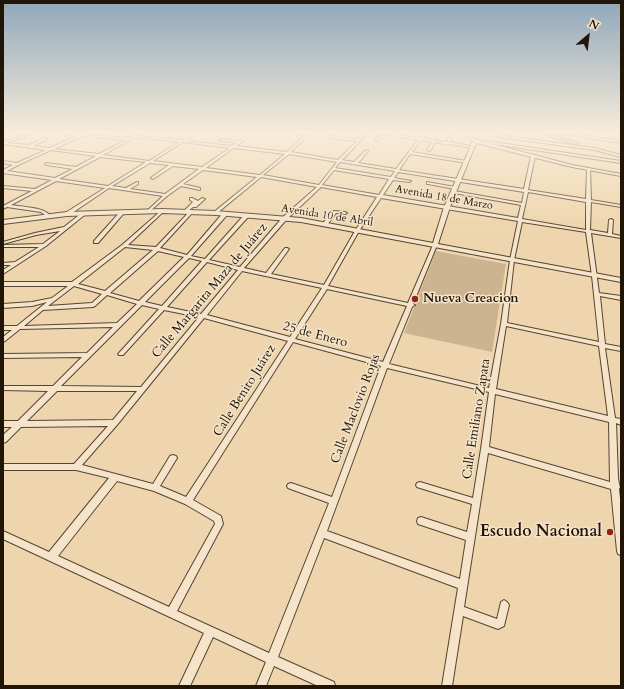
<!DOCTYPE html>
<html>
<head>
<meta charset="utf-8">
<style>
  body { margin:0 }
  #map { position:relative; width:624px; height:689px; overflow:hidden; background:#efd5ad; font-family:Cardo,serif }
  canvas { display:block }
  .frame { position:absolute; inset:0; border:4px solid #211507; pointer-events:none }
  .north { position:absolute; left:568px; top:16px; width:40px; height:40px; -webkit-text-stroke:3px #f5e4ca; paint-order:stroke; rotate:28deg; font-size:11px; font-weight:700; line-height:16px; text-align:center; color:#211507 }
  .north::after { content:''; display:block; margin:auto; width:14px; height:18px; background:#211507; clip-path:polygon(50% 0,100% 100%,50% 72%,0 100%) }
</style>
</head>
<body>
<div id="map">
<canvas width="624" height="689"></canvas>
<div class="frame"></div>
<div class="north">N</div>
</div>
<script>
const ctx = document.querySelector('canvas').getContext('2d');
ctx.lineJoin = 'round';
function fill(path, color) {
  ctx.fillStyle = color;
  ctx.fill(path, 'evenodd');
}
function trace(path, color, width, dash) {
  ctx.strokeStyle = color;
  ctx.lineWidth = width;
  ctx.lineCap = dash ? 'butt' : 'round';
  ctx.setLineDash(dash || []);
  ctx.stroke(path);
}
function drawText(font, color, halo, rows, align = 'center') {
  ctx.font = font + ' Cardo,serif';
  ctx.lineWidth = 3;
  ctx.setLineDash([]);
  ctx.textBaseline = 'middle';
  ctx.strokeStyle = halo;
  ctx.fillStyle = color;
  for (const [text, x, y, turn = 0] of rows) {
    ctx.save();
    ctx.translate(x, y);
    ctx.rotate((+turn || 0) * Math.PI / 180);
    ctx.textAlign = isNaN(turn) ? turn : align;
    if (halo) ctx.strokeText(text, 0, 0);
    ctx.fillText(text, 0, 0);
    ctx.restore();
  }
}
fill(new Path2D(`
  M436,251L506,264L492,352L404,333Z`), '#ccb491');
const minor = new Path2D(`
  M27,133H32L7,143L29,145L45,138H46V140L33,146L50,148L77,136L59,133L81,134L88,133L85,135L129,138L137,134L138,136L182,140L194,133H198L186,141L232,146L236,143L219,140L221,139L239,141L250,133H254L236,146L287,152L305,135L295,133H311L358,139L364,133H368L342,160L354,162L366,150L368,151L358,163L396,169L418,140L384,134L378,141H376V139L381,134L380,133H388L420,138L423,133H427L423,138L447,142L450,133H454L450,142L475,147L473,148L449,144L448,145L435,142L431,150L429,151L427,150L432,142L421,140L412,152L466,161H467V163L410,154L399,170L524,189L531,156L533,155L535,156L528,190L586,199L587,170L590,169L591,200L621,205V207L591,202L590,230L608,233L609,220L611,219L613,220L612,234L621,236V238L591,233L599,293L621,296V300L600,296L605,344L621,347V351L605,348L615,418L621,419V425L616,423L618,478L619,484L620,487L619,489L621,508V555L618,554L617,551L611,489L488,453L464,607L497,619L501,602L504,600L507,602L509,605L504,626L498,629L463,616L452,686H442L458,588L324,538L278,657L334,682L335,686H318L274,666L266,686H256L266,662L213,637L190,686H179L204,633L3,539V531L49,552L109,478L76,470H3V464H74L108,426L21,427L6,442L3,443V435L12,427H3V421H18L48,391L3,390V386H53L82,357L3,358V354L87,353L113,327L20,329L5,341L3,342V337L12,330H3V326H17L47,302L32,306L3,308V304L32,302L52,298L68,286H3V282H72L122,245L162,210H163V212L128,245L156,247L191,210H193V212L160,248L187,255L223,213H227V215L191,256L205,259L245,214H249V216L209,260L240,267L283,217L317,187L261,177L216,214L214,213V212L257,177L203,170L183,184L200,188V190L181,186L167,196L149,212H148V210L163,196L109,188L69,215H65V213L105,188L56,181L11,205C21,207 45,207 50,216V217H46L45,215L41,212L7,207L3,209V206L32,191L3,188V186L35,189L52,180L3,173V170L13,165L3,163V161L17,163L46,150L3,144V142ZM308,135L357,141L338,160L291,152ZM82,136L126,140L99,154L54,149ZM135,137L179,142L149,161L103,155ZM183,142L230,148L202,167L153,161ZM233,148L285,154L260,175L206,168ZM51,150L96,156L76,167L46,163L45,164L47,165L73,169L55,178L7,171L18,165ZM289,154L337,162L319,185L263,175ZM100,157L146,162L108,186L59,179ZM340,162L395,171L391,177L335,168ZM150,163L169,165L152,177L151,178L153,179L173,166L199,169L165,194L130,189L138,184V182H137L126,188L112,186ZM334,170L389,179L379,195L322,185ZM398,172L524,192L522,203L454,191L452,192L454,193L521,205L518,218L383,195L393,180L409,182L411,181L394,178ZM321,187L377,197L355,231L324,285L271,274L289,249L287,248H285L266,273L244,268L287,219ZM528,192L586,202V230L522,219ZM381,198L518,221L510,260L501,324L489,388L389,364L412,307L415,305L413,304L437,245V244H435L433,245L408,303L328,286L359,231ZM522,222L586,232L592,276L599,342L507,323L514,260ZM125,247L153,250L105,291L78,284ZM158,251L184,257L139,301L110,293ZM189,258L202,261L162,306L145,302ZM207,262L238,270L201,314L167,307ZM242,271L322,288L290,337L207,315ZM74,286L102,294L92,303L48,306ZM327,289L407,306L383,362L295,339ZM107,295L137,304L117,323L24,326L43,310L93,307L95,306ZM142,305L159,309L119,353L118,354L119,355H123L164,310L199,317L141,387L61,386ZM204,318L288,341L186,497L160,486L177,458L176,456L173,455L170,456L153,484L82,465L117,425ZM506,326L599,346L608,416L496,389ZM293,342L381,366L332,497L291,483L288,484L287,486L288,488L329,503L269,653L177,611L223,524L221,516L193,500ZM387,368L489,392L481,449L473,498L420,482L417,483L416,485L417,487L420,488L472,504L467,532L421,517L418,518L417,521L418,524L466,540L460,579L327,531ZM57,391H137L113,420L27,421ZM495,394L609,422L610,482L489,447ZM117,481L154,491L185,504L214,521L215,524L169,607L58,556Z
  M539,133H551L548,134L579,143L576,144Z
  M557,133H578L593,137L621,141V143L593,139L577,135L559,134Z
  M491,134L595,148L621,155V157L595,150L490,136V134Z
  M486,141L621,161V163L487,143H486Z
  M427,182L455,187L457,188L455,189L428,184H427Z
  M190,198H192L198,201L202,198L205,199L196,207H193L187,212H185V210L193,202L190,200Z
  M334,211L345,212L347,213L345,214L336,213L327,225H323V223Z
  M83,212L87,213L46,246L3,274V270L11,265H3V263L15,262L39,247H3V245L43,244L60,231L36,235L3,244V242L35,233L64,227Z
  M120,212L124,213L98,243H94V241Z`);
const tertiary = new Path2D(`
  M460,133H465L477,140L572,165L621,174V176L572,167L476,143L450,207L438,244L621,278V282L301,222L216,215L162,213L67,216L3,224V220L67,212L162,209L216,211L301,218L433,243L444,207L473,141Z`);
trace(minor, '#544530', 2);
trace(tertiary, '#544530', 2);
fill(minor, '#f5e4ca');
fill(tertiary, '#f5e4ca');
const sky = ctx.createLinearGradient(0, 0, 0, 229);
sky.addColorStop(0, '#8fa7ba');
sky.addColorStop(0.58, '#f8ecda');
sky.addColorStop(1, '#f8ecda00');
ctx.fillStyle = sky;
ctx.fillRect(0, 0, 624, 229);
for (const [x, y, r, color] of [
  [415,299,4,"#8f2418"],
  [610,532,4,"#8f2418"]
]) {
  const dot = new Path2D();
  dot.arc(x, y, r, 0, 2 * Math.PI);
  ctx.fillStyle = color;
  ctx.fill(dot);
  trace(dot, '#f5e4ca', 1.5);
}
drawText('11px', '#211507', '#f5e4ca', [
  ["Avenida 18 de Marzo",444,198,10],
  ["Avenida 10 de Abril",327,216,9]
]);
drawText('13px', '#211507', '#f5e4ca', [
  ["Calle Margarita Maza de Juárez",210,291,-50],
  ["25 de Enero",315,335,15],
  ["Calle Benito Juárez",245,391,-58],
  ["Calle Maclovio Rojas",356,409,-69],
  ["Calle Emiliano Zapata",477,419,-81]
]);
drawText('bold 13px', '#211507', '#f5e4ca', [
  ["Nueva Creacion",423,299]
], 'left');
drawText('bold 16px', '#211507', '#f5e4ca', [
  ["Escudo Nacional",602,532]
], 'right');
</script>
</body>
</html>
